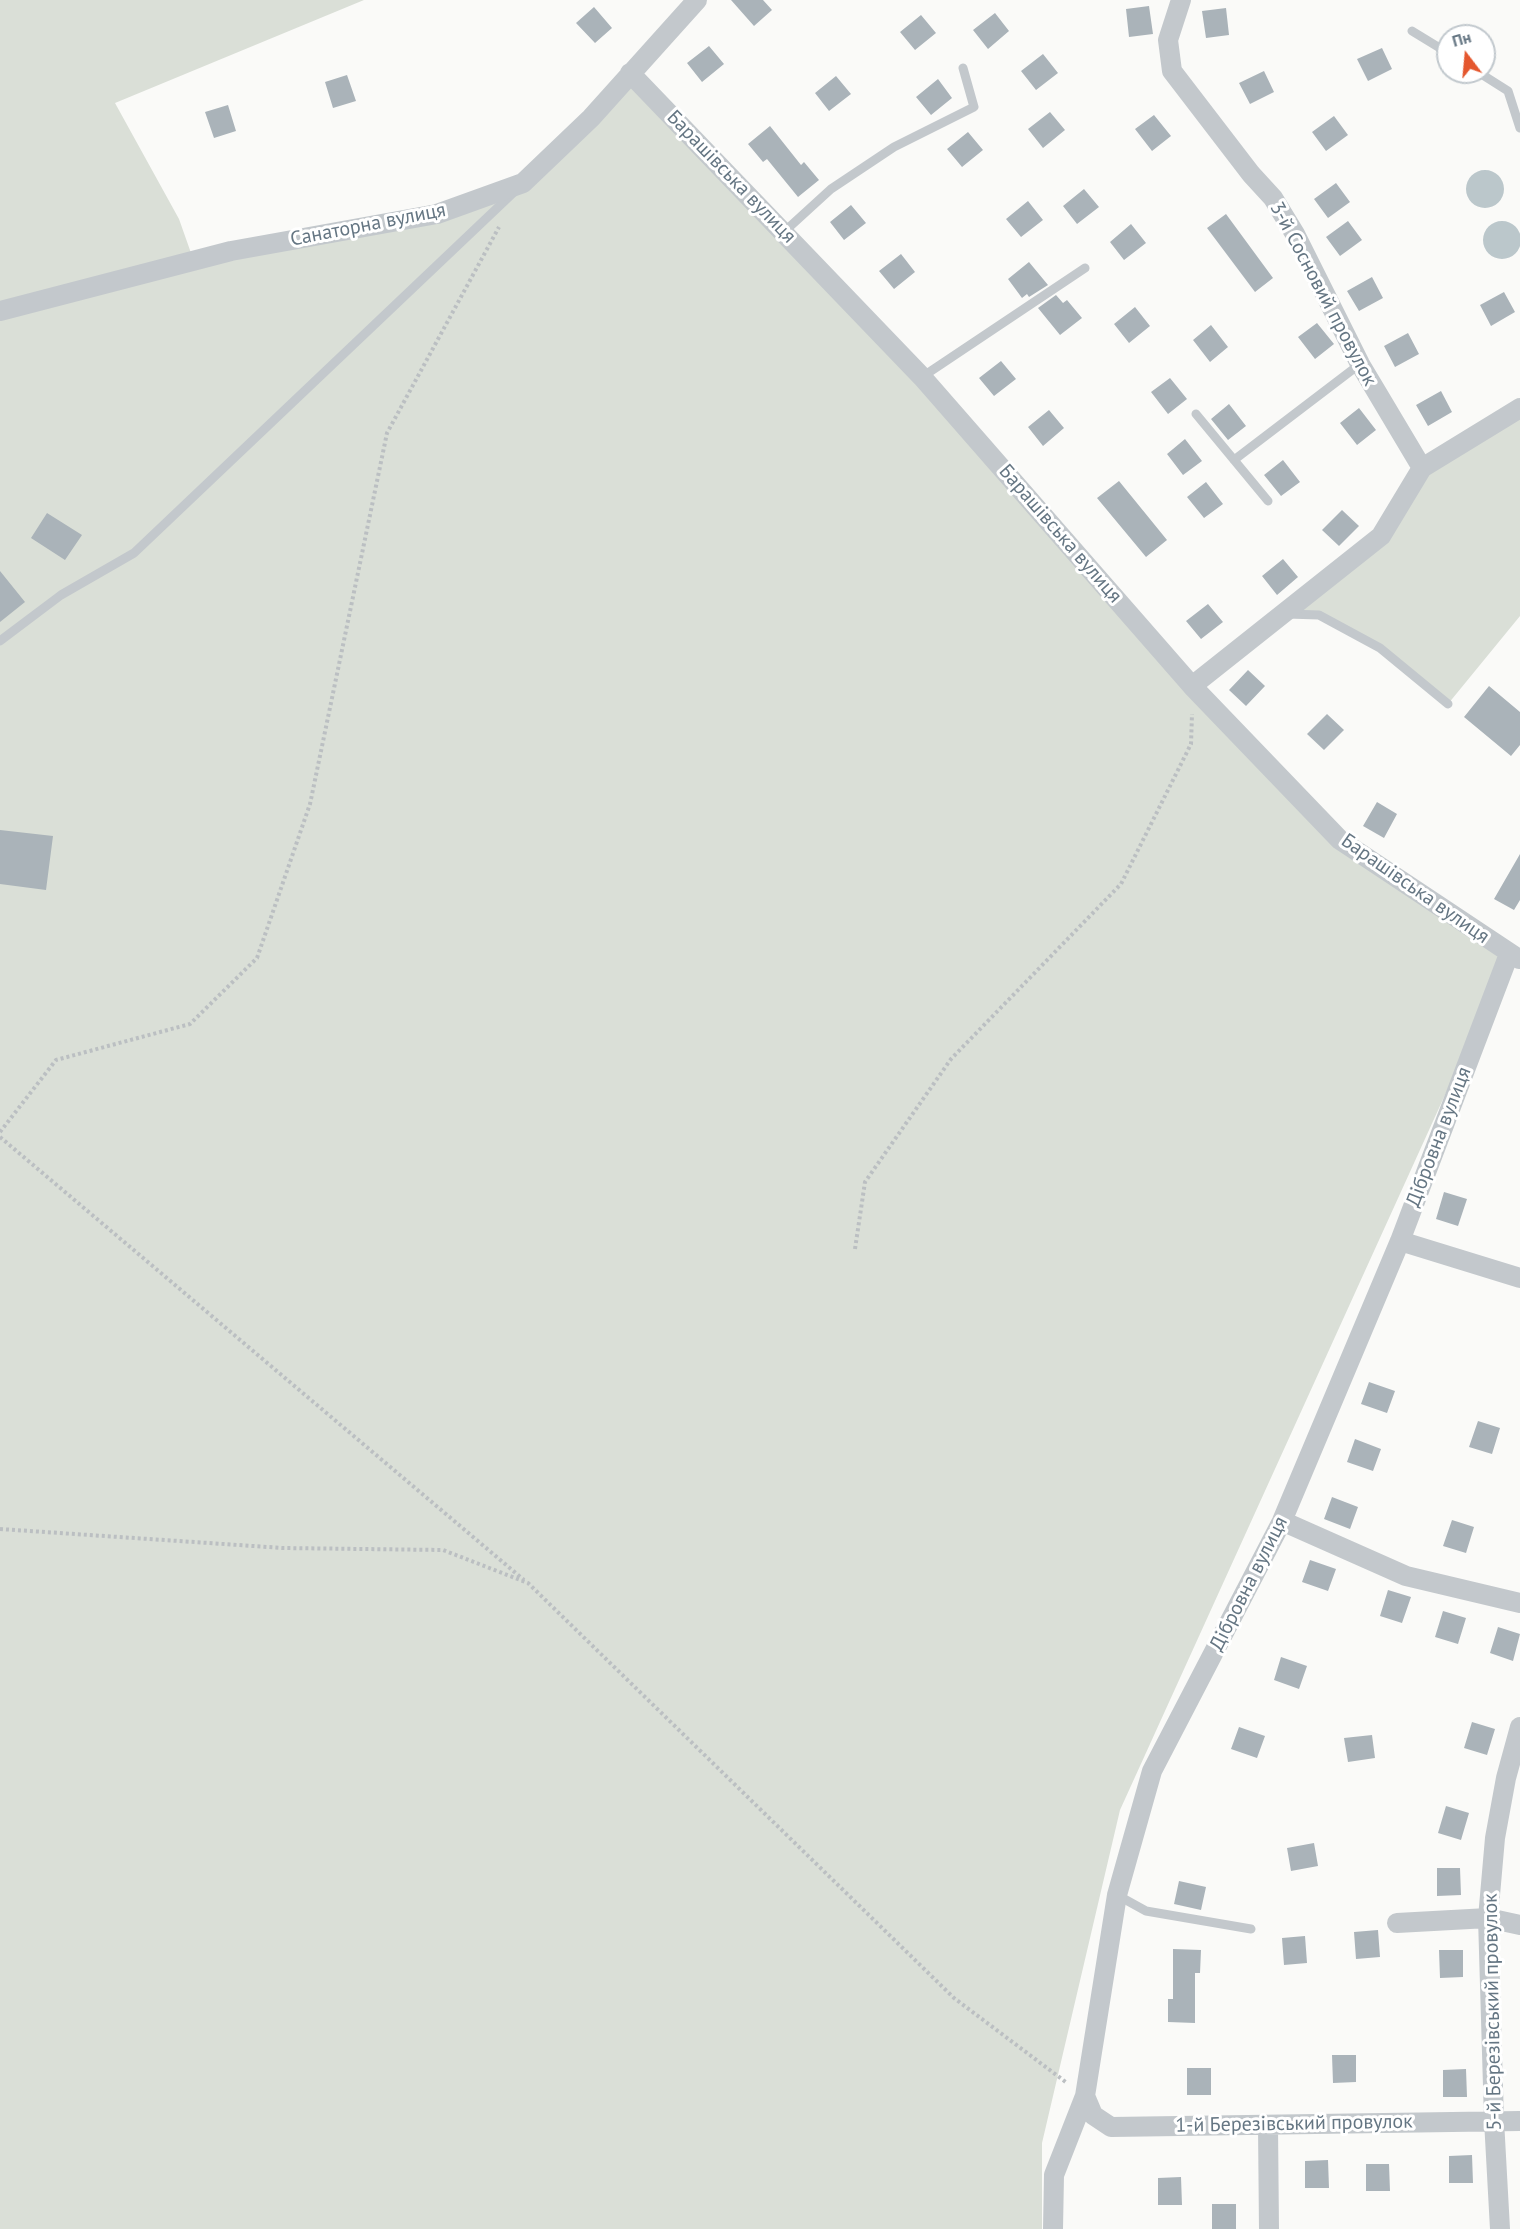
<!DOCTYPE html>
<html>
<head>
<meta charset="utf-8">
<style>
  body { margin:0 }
  #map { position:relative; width:1520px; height:2229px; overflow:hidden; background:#fafaf8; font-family:"PT Sans",sans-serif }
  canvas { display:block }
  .north { position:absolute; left:1436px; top:24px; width:60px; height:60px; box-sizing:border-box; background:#fff; border:2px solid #c1c8cd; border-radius:50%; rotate:344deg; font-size:16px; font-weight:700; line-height:24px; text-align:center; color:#657683 }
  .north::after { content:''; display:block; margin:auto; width:21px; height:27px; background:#e4572e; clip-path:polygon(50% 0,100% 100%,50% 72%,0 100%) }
</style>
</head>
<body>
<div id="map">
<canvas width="1520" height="2229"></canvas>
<div class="north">Пн</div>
</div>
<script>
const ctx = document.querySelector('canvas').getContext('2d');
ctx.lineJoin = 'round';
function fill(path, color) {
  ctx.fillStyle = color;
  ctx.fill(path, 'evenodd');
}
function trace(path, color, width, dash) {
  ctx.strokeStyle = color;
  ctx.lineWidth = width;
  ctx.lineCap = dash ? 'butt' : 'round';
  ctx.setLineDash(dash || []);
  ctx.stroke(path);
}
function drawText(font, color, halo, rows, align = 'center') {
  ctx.font = font + ' "PT Sans",sans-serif';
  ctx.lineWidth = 6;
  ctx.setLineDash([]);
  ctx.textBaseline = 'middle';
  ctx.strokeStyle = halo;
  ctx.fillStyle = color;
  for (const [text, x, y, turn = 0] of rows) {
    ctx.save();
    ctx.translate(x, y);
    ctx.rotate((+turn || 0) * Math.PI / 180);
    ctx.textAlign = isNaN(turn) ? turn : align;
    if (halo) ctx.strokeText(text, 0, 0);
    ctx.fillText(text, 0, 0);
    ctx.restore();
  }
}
fill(new Path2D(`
  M0,0H364L115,103L179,219L191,253L0,310Z
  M630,73L1340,840L1509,954L1120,1810L1042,2143V2229H0V319L202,261L437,214L523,183Z
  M1520,408V616L1448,704L1380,648L1319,615L1282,614L1381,536L1422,468Z`), '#dadfd7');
fill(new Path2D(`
  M1466 189a19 19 0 1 1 38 0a19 19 0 1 1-38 0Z
  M1483 240a19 19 0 1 1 38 0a19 19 0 1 1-38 0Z`), '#bbc7cb');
fill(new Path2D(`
  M731,0H763L772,10L754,26Z
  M1149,6L1153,34L1129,37L1126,9Z
  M594,7L612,28L595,43L576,23Z
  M1226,8L1229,35L1206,38L1202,11Z
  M995,13L1009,31L988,49L973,30Z
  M921,15L936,33L915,50L900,32Z
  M709,46L724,64L702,82L687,63Z
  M1382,48L1392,69L1368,81L1357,59Z
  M1043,54L1058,73L1036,90L1021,71Z
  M1264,71L1274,92L1250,104L1239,83Z
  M347,75L356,101L333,108L325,82Z
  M836,76L851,94L829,111L815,93Z
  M938,79L952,98L931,115L916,97Z
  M228,105L236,131L214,138L205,112Z
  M1050,112L1065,130L1043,148L1028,129Z
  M1154,115L1171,136L1152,151L1135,129Z
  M1334,116L1348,135L1326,151L1312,132Z
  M770,126L801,165L804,162L819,180L798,197L767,159L763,162L748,144Z
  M968,132L983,150L962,167L947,149Z
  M1336,183L1350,202L1328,218L1314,199Z
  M1084,189L1099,207L1077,224L1063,206Z
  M1028,201L1043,220L1021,237L1006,219Z
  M851,205L866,223L844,240L830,222Z
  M1226,214L1273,278L1255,292L1207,228Z
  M1348,221L1362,240L1340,256L1326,237Z
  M1131,224L1146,243L1124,260L1110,242Z
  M901,254L915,272L894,289L879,271Z
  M1029,262L1048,285L1029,297L1027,294L1022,298L1008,279Z
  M1372,277L1383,298L1359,311L1347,291Z
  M1504,292L1515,312L1491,326L1480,305Z
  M1056,295L1063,303L1067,300L1082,318L1060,335L1038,308Z
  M1135,307L1150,326L1129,343L1114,324Z
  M1317,323L1334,344L1315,359L1298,337Z
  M1211,325L1228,347L1210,362L1193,340Z
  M1408,333L1419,354L1395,367L1384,346Z
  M1001,361L1016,379L994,396L979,378Z
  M1170,378L1187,399L1168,414L1151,392Z
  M1441,391L1452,412L1428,426L1416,405Z
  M1229,404L1246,426L1228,440L1211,419Z
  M1359,408L1376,430L1357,445L1340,423Z
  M1049,410L1064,428L1043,446L1028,427Z
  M1185,439L1202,461L1183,475L1167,454Z
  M1283,460L1300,482L1281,496L1264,475Z
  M1119,481L1167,540L1146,557L1097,498Z
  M1206,482L1223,504L1204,518L1187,497Z
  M1342,510L1359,526L1339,546L1322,530Z
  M47,513L82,535L65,560L31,538Z
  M1283,559L1298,577L1277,595L1262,576Z
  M0,571L25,602L0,622Z
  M1208,604L1223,622L1201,639L1186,621Z
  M1248,670L1265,686L1246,706L1229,690Z
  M1489,686L1520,712V745L1511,756L1464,717Z
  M1327,714L1344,730L1324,750L1307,734Z
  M1377,802L1397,814L1384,838L1363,826Z
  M0,830L53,836L46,890L0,884Z
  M1520,854V900L1514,910L1494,899Z
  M1444,1192L1467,1199L1458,1226L1436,1219Z
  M1369,1382L1395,1391L1387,1413L1361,1404Z
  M1478,1421L1500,1428L1492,1454L1469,1447Z
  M1355,1439L1381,1449L1373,1471L1347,1462Z
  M1332,1497L1358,1507L1350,1529L1324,1519Z
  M1452,1520L1474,1527L1466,1553L1443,1546Z
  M1310,1560L1336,1569L1328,1591L1302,1582Z
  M1388,1590L1411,1597L1402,1623L1380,1616Z
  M1443,1611L1466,1618L1458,1644L1435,1637Z
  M1498,1627L1520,1634L1513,1661L1490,1653Z
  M1281,1657L1307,1666L1299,1689L1274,1680Z
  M1472,1722L1495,1729L1487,1755L1464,1748Z
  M1239,1727L1265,1736L1257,1758L1231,1749Z
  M1372,1735L1375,1758L1348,1762L1344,1738Z
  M1446,1806L1469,1813L1461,1840L1438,1833Z
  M1314,1843L1318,1866L1291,1871L1287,1848Z
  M1437,1868H1460L1461,1895L1437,1896Z
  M1179,1881L1206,1887L1201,1910L1174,1904Z
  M1378,1930L1380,1957L1356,1959L1354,1932Z
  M1305,1936L1307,1963L1284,1965L1282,1938Z
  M1173,1949L1201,1950L1200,1973H1195V2023L1168,2022V1999H1173Z
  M1439,1950H1463V1977L1440,1978Z
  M1332,2055H1356V2082L1333,2083Z
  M1187,2068H1211V2095H1187Z
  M1466,2069L1467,2097H1443V2070Z
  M1472,2155L1473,2183H1449V2156Z
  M1328,2160L1329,2188H1305V2161Z
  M1366,2164H1389L1390,2191H1366Z
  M1181,2177L1182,2205H1158V2178Z
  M1212,2204H1236V2229H1212Z`), '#aab3b9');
trace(new Path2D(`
  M0,1132L56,1060L190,1024L257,958L310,804L387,433L499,227
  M0,1137L524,1580
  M855,1249L865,1182L951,1059L1121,884L1191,744L1192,714
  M0,1529L283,1548L443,1550L528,1583L954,1998L1067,2083`), '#bbbfc2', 4, [3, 3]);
trace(new Path2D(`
  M1412,31L1448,53
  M1478,72L1508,91L1520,128
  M785,231L831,189L894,147L974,107L963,68
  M922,377L1085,268
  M1196,414L1268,501
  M1234,460L1360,364
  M1287,614L1319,615L1380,648L1448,704
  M0,641L61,595L134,553L513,193
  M1117,1895L1146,1911L1251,1929`), '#c3c8cc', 9);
trace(new Path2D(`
  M1181,0L1168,40L1172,71L1251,174L1273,198L1295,234L1360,364L1422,468
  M630,73L922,377L1192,686L1340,840L1519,959
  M0,311L231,251L437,214L523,183L591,118L697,0
  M1192,686L1381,536L1422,468L1520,408
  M1400,1241L1520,1278
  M1282,1521L1406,1576L1520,1603
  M1397,1923L1488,1918L1520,1925
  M1085,2096L1093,2115L1111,2127L1520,2121
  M1268,2126L1269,2229
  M1053,2229L1054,2175L1085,2096L1117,1895L1152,1771L1282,1521L1400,1241L1509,954
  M1500,2229L1494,2120L1488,1918L1495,1838L1506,1778L1520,1727`), '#c3c8cc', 20);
drawText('20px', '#657683', '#fff', [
  ["Барашівська вулиця",731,177,46],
  ["Санаторна вулиця",368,225,-11],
  ["3-й Сосновий провулок",1323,294,62],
  ["Барашівська вулиця",1060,534,49],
  ["Барашівська вулиця",1415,889,35],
  ["Дібровна вулиця",1439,1137,-69],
  ["Дібровна вулиця",1249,1584,-63],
  ["5-й Березівський провулок",1493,2012,-91],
  ["1-й Березівський провулок",1294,2124,-1]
]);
</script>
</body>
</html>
